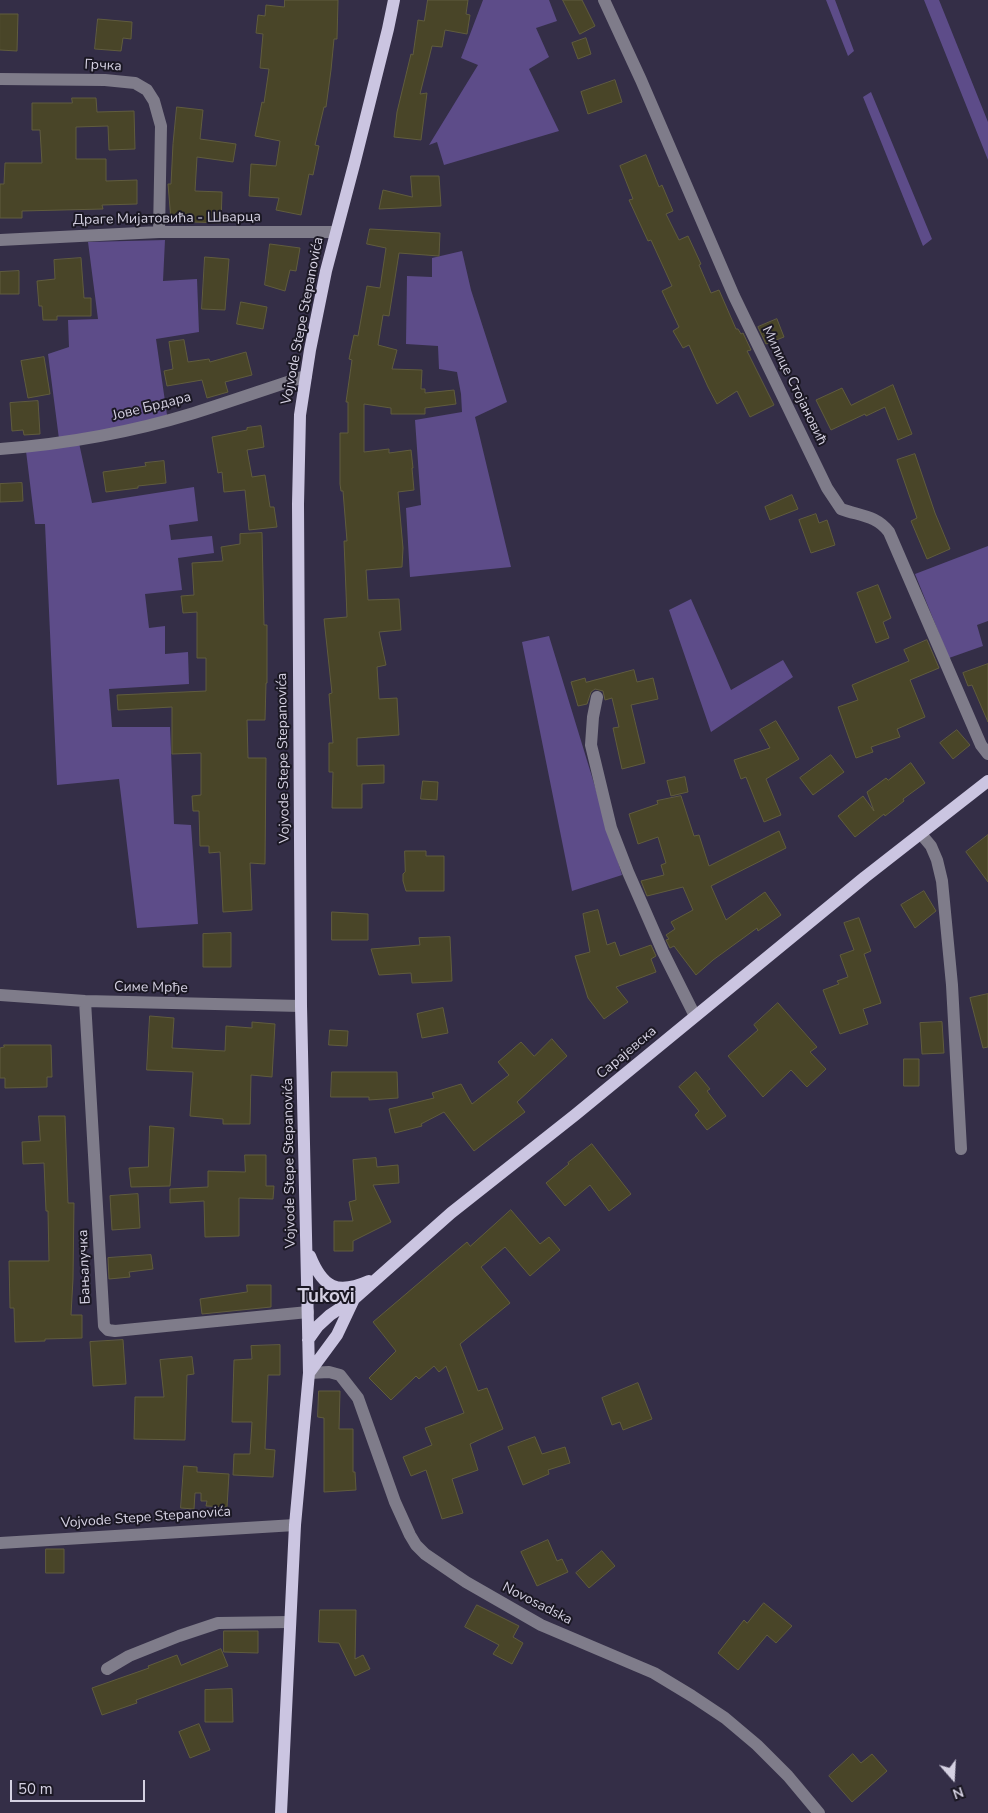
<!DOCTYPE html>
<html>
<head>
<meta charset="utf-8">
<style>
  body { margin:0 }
  #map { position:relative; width:988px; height:1813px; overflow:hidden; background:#342e47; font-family:"Nunito Sans",sans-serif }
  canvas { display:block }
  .north { position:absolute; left:928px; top:1753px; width:50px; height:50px; -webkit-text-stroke:4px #1b1824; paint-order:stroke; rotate:161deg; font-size:14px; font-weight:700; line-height:20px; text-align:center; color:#d5d1e2 }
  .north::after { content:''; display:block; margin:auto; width:18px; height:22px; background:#d5d1e2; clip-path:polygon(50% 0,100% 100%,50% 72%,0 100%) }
  .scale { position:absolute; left:10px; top:1780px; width:135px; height:22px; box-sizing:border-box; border:2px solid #d5d1e2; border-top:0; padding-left:6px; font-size:15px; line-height:18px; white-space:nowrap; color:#d5d1e2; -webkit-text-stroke:4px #1b1824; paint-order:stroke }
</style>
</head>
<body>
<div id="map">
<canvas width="988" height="1813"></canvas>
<div class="north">N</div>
<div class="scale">50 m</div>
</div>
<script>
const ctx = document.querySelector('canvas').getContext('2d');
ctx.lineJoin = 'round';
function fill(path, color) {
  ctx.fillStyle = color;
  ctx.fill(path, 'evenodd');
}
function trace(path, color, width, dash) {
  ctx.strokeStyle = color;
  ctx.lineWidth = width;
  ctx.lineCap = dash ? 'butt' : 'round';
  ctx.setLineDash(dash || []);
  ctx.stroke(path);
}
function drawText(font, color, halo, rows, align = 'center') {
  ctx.font = font + ' "Nunito Sans",sans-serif';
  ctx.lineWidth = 4;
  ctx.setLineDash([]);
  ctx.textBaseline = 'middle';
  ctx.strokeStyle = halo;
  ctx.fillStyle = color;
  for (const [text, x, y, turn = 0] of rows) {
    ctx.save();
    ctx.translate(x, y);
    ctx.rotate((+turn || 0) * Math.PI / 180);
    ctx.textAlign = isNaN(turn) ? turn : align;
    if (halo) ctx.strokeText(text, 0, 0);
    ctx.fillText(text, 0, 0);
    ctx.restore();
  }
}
fill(new Path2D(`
  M483,0H549L557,21L536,28L549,57L529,69L559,131L444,165L437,142L429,145L478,65L461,58Z
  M826,0H835L854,51L848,56Z
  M924,0H939L988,122V160Z
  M871,92L932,239L923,246L863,97Z
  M165,240L163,281L197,279L199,332L156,339L167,415L79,443L92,503L194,487L198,521L169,525L171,540L212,536L214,553L178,558L182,590L145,594L149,628L165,626V654L188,652L189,684L109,689L112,727H170L174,824L191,825L198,924L137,928L119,779L57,785L45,524H35L25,443L59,439L48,354L69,347L68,320L98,319L88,242Z
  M462,251L471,290L507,402L475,417L511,567L410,577L406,508L421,505L415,420L462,412L461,394L457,372L439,369L438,346L406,344L407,276L432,277V258Z
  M988,546V621L977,625L983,646L949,658L915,574Z
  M691,599L731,690L783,660L793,677L711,732L669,610Z
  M549,636L622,875L572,891L522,642Z`), '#5d4c89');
const building = new Path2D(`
  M285,0H338L337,39H334L331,70L326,107H324L315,145L319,146L313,175L309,174L301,215L276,210L279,198L249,196L251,164L276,166L280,141L255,136L262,102L264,103L269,69L260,68L263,34L256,33L258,15L265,16L266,5L284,7Z
  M428,0H468L466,14L470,15L467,34L445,30L442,47L432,46L420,94L427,93L421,140L394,137L397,112L411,54L413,55L418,20L424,21Z
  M563,0H582L595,26L580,34Z
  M0,14H18L17,51L0,50Z
  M98,19L132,22L131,39L123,38L121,51L95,49Z
  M586,38L591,54L578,59L572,43Z
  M615,80L622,102L588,114L581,92Z
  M72,98H96L97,112L134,111L135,149L109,150L108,126L76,127V159H106V181L137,180V204L102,205L103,209L22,211V218H0V184H4L5,163H42L40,130H32V103H72Z
  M177,107L203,110L200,139L236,144L233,162L197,157L195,191L222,192L221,223L193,222L194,218L171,220L168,184H171L173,144Z
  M646,155L659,187L662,185L673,211L666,214L679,240L688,236L701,264L699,265L711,293L719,290L736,329H738L741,334L743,333L751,350L747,351L774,405L750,417L737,391L717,404L708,387L689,345L683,348L673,331L679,327L662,291L672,286L651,240L648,241L629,200L633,199L620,166Z
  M411,176H439L441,206L379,209L383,190L412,197Z
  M370,229L440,233L439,256L399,253L389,316L383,315L378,345L397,350L392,369L422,370L421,389H425V393L454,390L456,404L425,408V414H391V408L364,404V452L389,449V453L411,450L413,468H412L414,490L398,492L403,548L402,567L366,570L368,600L399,599L401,630L379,632L386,665L377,667L379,699L397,698L399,735L357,738V766L384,765V783L362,784V808H332L333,772H329V743H333L329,694L332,693L324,619L347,617L344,541H347L343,491H341L340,484V433H348V402H346L352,360L349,359L354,335L358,336L367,286L380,288L386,248L367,244Z
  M270,244L300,248L296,271L290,270L285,291L265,285Z
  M205,257L229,259L225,310L202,309Z
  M81,258L84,298H91V316H57V320H43L42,306H39L37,281L55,279L54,260Z
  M19,271V294H0V272Z
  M241,302L267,307L263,329L237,324Z
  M777,319L784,337L766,344L758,327Z
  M184,340L188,362L209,359L210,362L246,352L252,375L225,382L228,392L207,398L202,380L167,386L164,371L173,369L169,342Z
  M44,357L50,394L28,398L21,361Z
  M893,385L912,434L898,440L885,407L866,416L865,414L831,430L816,400L842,388L851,405Z
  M38,401L40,434L24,435L23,430L12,431L10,403Z
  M261,426L264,447L247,450L252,477L265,475L270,507H274L277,527L249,530L245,490L224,492L222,472L218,473L212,437L247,430V428Z
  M915,454L935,513L950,549L927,559L911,521L917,518L897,460Z
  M164,461L166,483L138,486V488L106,492L103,472L146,466L145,463Z
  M22,483L23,501L0,502V484Z
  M792,495L798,509L770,520L765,507Z
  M816,514L819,523L827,520L835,545L811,553L799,520Z
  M262,533L264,625H267V683H266L265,720H247L248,758H266L265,864L250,863L252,910L223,912L220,852L209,853V846H200L199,811H193L192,796L201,795V753L172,754V707L118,710L117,695L206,691V658H197V612L183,613L181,596L194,595L192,563L223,561L221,547L240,544V534Z
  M878,585L891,618L883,622L889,638L876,643L857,593Z
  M927,640L939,668L910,680L925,717L897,729L900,737L871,747L873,752L856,758L838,707L858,700L852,685L909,661L904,650Z
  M988,664V722L972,685L968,686L963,673Z
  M634,670L637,682L653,678L658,699L631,705L645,763L622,769L613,728L619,727L612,698L605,700L603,691L595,689L591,692L587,704L578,706L571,682L585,678L586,682Z
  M776,721L799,759L766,779L781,815L764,822L746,777L741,779L734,760L770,748L760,730Z
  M957,730L970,745L953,759L940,743Z
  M831,755L844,772L813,795L800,778Z
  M911,763L925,783L903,799L904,801L885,816L884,814L855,837L838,816L863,796L874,811L867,792L886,778L888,780Z
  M685,777L688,792L671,796L667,781Z
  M423,781L438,782L437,800L421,799Z
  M681,796L694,836L699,835L709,866L779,831L786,848L711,886L726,920L765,892L781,915L758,931L757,928L713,960L696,975L674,946L670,948L666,940L669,939L666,935L675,929L671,922L693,910L683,887L647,896L641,881L664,875L661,865L666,863L658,837L638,844L629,814L658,804L657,801Z
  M988,835V882L966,852Z
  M405,851H426V856H444V891H406L403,881V874L405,872Z
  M924,891L936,911L915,928L901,905Z
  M598,910L607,945L615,942L620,956L651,945L656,956L651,959L656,972L616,987L628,1002L604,1019L588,998L575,956L590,952L583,914Z
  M332,912L368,914V940H332Z
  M859,918L871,951L864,954L881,1003L863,1009L868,1024L840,1034L823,990L839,984L837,981L848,977L840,955L854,950L844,923Z
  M231,933V967H203V934Z
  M450,937L452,981L412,983L411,973L379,975L371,949L420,945L419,938Z
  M988,994V1047L983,1048L970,998Z
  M778,1003L817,1047L810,1052L826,1069L807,1087L791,1070L763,1097L728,1056L758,1030L754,1025Z
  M443,1008L448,1033L422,1038L417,1014Z
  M150,1016L174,1018L172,1048L225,1051L226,1026L252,1028V1022L275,1024L272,1077L251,1075L250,1124H223V1119L190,1116L193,1072L147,1070Z
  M942,1022L944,1053L922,1054L920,1023Z
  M330,1030L348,1031L347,1046L329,1045Z
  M552,1039L567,1056L517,1102L525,1112L474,1151L444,1112L421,1124L422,1126L395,1133L389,1109L434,1098L432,1093L461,1084L472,1104L509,1075L498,1062L521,1042L534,1056Z
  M4,1045H51L52,1077H47V1087L5,1088V1078H0V1048L4,1047Z
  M904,1059H919V1086H904Z
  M332,1072H397L398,1098L369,1100V1097H331Z
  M696,1072L710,1089L707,1091L726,1116L707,1130L695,1115L699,1111L679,1087Z
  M39,1116H65L68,1203H74L73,1279L71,1315H82V1338L45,1339V1341L15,1342L14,1308H10L9,1261H49L48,1211H46L44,1163L23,1164L22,1142L40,1141Z
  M150,1126L174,1128L170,1186L131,1187L129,1168L148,1167Z
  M592,1144L631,1194L609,1211L590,1185L565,1206L546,1183L569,1164L568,1163Z
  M245,1155H266V1186H274L273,1199L239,1198V1236L205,1237L204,1201L170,1203V1189L208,1187V1171L245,1172Z
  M376,1158L377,1167L398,1165L399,1183L373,1185L391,1222L353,1241V1251H334V1221H353L349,1202L356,1200L353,1160Z
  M138,1194L140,1228L112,1230L110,1196Z
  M511,1210L540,1244L549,1237L560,1250L530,1276L505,1247L481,1267L510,1303L460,1344L478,1391L487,1388L503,1429L470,1444L478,1470L452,1479L463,1513L442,1519L426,1470L411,1476L403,1457L432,1445L425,1428L464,1413L446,1366L439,1372L434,1366L419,1379L416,1376L391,1400L369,1378L396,1351L373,1322L467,1242L470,1246Z
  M151,1255L153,1269L129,1272L130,1277L109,1279L108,1258Z
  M247,1285H271V1307L202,1314L200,1299L247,1292Z
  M123,1340L126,1384L93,1386L90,1342Z
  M280,1345V1375H268L265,1449L275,1450L273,1477L233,1475L234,1454H250L252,1422H232L234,1360L252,1359L251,1346Z
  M192,1357L194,1374L187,1375L185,1440L134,1439L135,1397H164L160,1360Z
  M638,1383L652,1419L623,1430L620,1422L612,1425L602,1398Z
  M319,1391H340L339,1429H353V1472H355L356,1490L324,1492V1418L318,1417Z
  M535,1437L542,1454L565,1447L570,1463L548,1470L549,1474L523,1485L508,1447Z
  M184,1466L197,1467V1472L229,1474L227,1507L206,1506L207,1501H201V1493H195L194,1509L181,1508Z
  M548,1540L557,1561L562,1559L568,1572L537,1586L521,1552Z
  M46,1549H64V1573H46Z
  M602,1551L615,1566L589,1588L576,1573Z
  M764,1603L792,1626L776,1643L767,1635L738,1670L718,1653L744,1620L747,1623Z
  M477,1605L519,1626L513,1637L523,1643L512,1664L493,1654L499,1645L465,1627Z
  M320,1610H356L355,1659L363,1655L370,1669L355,1676L339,1643L319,1642Z
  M224,1631H258V1653L224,1652Z
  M221,1649L228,1666L136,1700L137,1703L102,1715L92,1688L149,1668L148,1666L177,1655L181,1665Z
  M232,1689L233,1722H205V1690Z
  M199,1724L210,1750L190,1758L179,1732Z
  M853,1754L861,1763L872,1754L887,1771L852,1802L829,1776Z`);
fill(building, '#494528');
trace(building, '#605c3e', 1);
trace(new Path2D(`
  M604,0L641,80L734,296L827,488L841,509C860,516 876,515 889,532L981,745L988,754
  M0,79L105,80L135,83L147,90L154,101L161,126L159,232
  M0,240L159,232H335
  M0,449C65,444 132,432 194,413C232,401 269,388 306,376
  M597,697L593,717L591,745L611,828L628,872L663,952L695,1016
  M921,834L931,846L937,860L942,881L952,985L961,1149
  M0,995L85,1001L301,1006
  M85,1001L104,1326L108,1330L115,1331L308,1312
  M309,1373L329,1372L340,1375L358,1398L395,1502L410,1535L416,1545L425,1554L466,1582L541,1625L654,1673L692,1696L725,1718L757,1745L788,1776L819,1813
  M0,1543L295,1525
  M107,1669L129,1656L179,1636L218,1623L290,1622`), '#7f7c8a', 12);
trace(new Path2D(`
  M310,1256C323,1288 337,1295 369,1281
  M308,1340L318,1326L330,1315L354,1299L451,1213L575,1115L865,877L988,781
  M309,1373L337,1335L354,1299
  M281,1813L295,1525L309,1373L301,1006L298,504L300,415L310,350L326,271L355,161L388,29L394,0`), '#cbc5e1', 12);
drawText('14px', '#d5d1e2', '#1b1824', [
  ["Грчка",103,66,3],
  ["Драге Мијатовића - Шварца",167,219,-1],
  ["Vojvode Stepe Stepanovića",303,321,-79],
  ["Милице Стојановић",794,386,64],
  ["Јове Брдара",152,407,-14],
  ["Vojvode Stepe Stepanovića",284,758,-91],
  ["Симе Мрђе",151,988,1],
  ["Сарајевска",627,1053,-40],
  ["Vojvode Stepe Stepanovića",290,1163,-91],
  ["Бањалучка",85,1267,-92],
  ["Vojvode Stepe Stepanovića",146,1518,-4],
  ["Novosadska",537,1604,27]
]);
drawText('bold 19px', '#d5d1e2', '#1b1824', [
  ["Tukovi",326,1297]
]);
</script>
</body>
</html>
